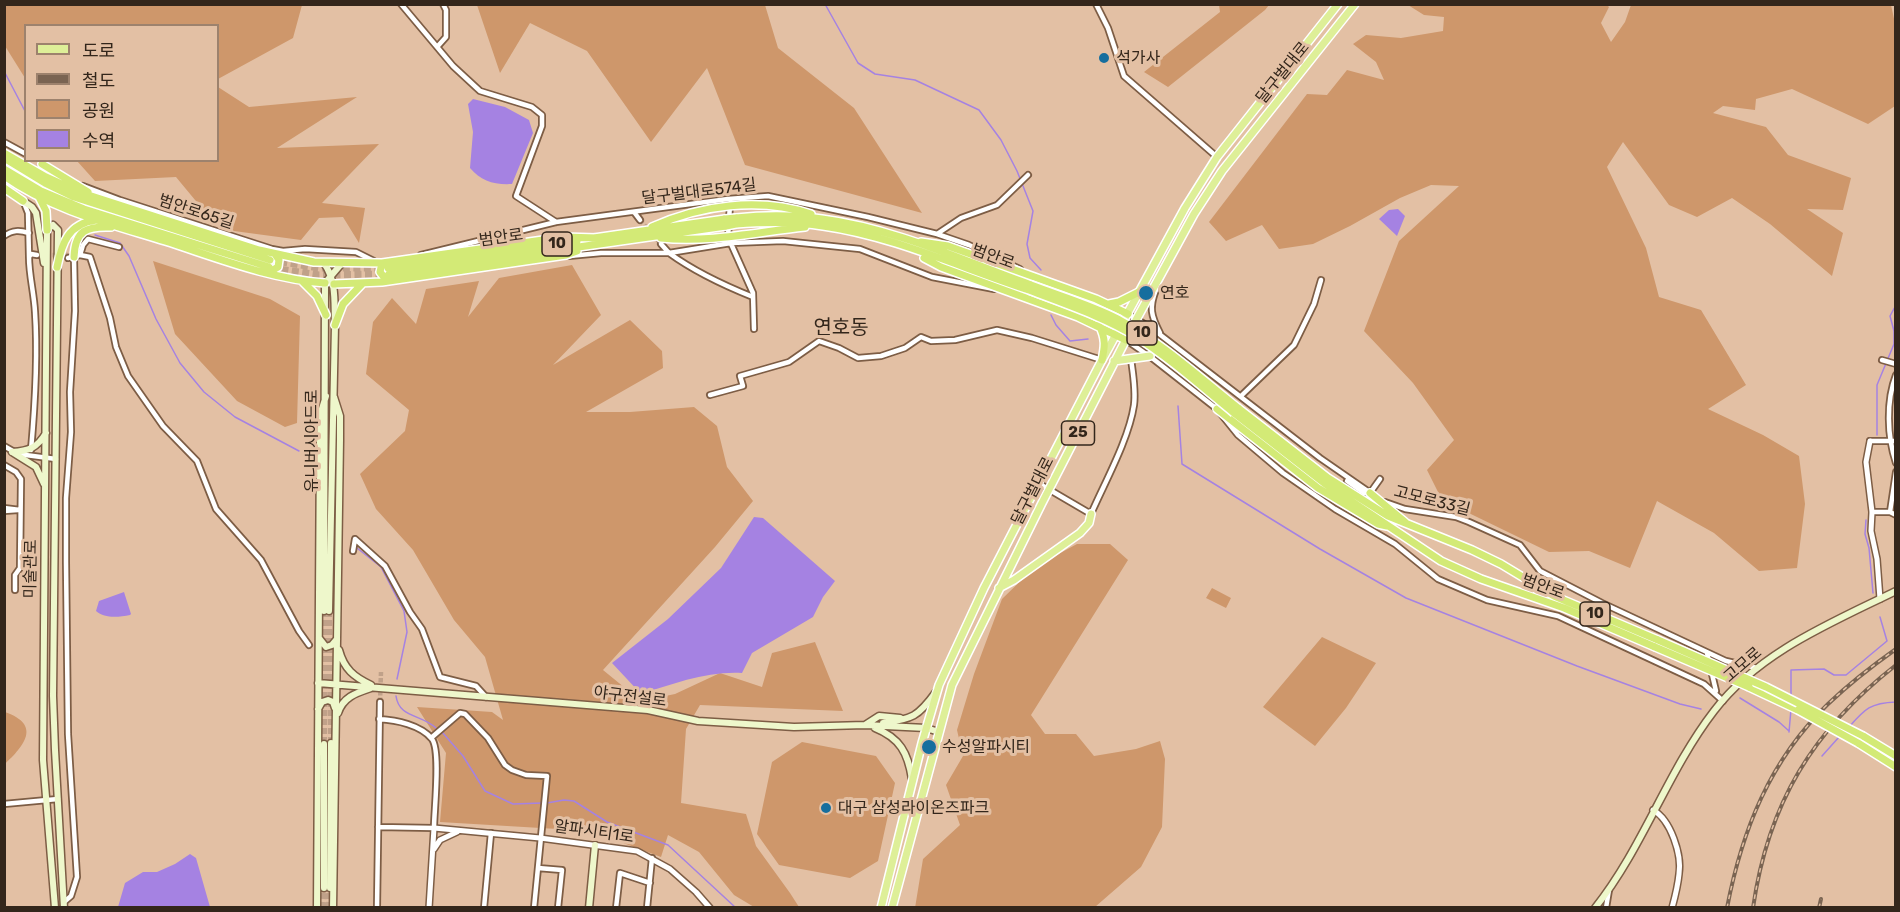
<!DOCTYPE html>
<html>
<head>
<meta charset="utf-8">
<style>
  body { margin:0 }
  #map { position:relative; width:1900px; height:912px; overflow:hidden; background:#e3c0a4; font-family:Rubik,"Noto Sans KR",sans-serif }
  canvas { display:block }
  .frame { position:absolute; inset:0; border:6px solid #33261b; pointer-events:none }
  .legend { position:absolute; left:24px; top:24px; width:195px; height:138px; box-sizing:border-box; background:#e3c0a4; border:2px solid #9d826d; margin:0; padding:8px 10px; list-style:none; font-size:18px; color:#33261b }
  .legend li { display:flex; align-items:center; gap:12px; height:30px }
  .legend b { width:30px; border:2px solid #9d826d }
</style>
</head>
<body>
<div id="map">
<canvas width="1900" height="912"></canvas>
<div class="frame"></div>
<ul class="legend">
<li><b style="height:8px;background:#deef98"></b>도로</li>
<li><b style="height:8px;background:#7a6452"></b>철도</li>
<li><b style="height:16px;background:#ce976b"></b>공원</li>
<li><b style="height:16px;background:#a582e2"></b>수역</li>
</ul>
</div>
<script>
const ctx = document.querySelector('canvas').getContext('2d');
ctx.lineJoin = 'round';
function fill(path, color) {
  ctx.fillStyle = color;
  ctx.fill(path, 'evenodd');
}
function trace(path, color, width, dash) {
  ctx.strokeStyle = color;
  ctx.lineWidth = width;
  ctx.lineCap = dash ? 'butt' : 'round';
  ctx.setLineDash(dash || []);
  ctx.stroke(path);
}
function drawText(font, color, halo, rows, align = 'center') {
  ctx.font = font + ' Rubik,"Noto Sans KR",sans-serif';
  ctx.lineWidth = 6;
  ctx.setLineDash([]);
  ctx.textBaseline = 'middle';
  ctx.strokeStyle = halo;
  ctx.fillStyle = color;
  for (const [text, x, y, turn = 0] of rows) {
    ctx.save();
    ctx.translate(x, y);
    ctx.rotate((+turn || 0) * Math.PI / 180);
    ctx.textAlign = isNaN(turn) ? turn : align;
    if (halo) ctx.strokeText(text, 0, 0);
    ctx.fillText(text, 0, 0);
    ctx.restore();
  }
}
fill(new Path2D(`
  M5,4H302V5L293,38L218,79V26H26L25,78L5,46Z
  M477,5H765L778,48L854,108L922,213L745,165L707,68L651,142L587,51L530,23L500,73Z
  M1219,5H1269L1265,10L1168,87L1144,72L1220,12Z
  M1408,5H1607L1609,7L1601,23L1611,42L1625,22L1631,5H1891L1896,28L1895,106L1868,124L1792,89L1756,99L1755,110L1723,106L1713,113L1766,127L1788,155L1851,178L1843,210L1807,209L1843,233L1832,276L1770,224L1732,198L1697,217L1669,205L1623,142L1607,167L1646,248L1659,297L1701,310L1746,385L1708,409L1763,435L1799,456L1805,504L1797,568L1759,571L1714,533L1657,501L1630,568L1589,551L1549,552L1442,500L1427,470L1454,440L1413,383L1364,331L1399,241L1459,186L1431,185L1400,198L1350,226L1313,244L1279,249L1262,225L1226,241L1209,222L1307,94L1327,95L1347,70L1384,80L1376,62L1353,44L1366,35L1401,38L1443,31L1444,17L1424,15Z
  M218,87L249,107L357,97L277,148L379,144L322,203L365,208L359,243L343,217L319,218L301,240L234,231L200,206L176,177L95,181L77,161L218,160Z
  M153,261L270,299L300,316L297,423L285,427L237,401L175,334Z
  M572,265L601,315L553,365L630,320L662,351L663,368L586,412H630L694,407L717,426L727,467L753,501L715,547L603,670L641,701L675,694L720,673L762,687L772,653L815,642L843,711L700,705L686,729L681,803L746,814L756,846L790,893L799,907H754L734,895L699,852L668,835L661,857L591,831L440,822L446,753L417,707L492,712L503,720L485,657L454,620L413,550L376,509L360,474L405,431L409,410L366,374L373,322L392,298L416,324L426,289L479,281L468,317L499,278Z
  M1077,544H1110L1128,560L1031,715L1045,734H1076L1094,756L1136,749L1160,741L1165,759L1162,827L1141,867L1095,907L915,908L923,859L960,825L946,785L963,756L957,730L974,674L1002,599L1036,566Z
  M1212,588L1231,598L1226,608L1206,598Z
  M1322,637L1376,663L1346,708L1315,746L1263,707Z
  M5,712C42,725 24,746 5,764Z
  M802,742L876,756L895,783L878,861L850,878L779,865L757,834L772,762Z`), '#ce976b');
fill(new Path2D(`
  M473,99L505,107L529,120L533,133L512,184C494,185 481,181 470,168L473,132L468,104Z
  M1398,209L1405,216L1397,236L1379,219L1389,210Z
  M754,517L763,518L835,581L823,597L813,617L752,653L742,673C707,671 673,684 641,694L612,663L668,619L721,568Z
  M124,592L131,614L130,615C119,617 105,619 96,611L99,601Z
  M190,854L196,858L210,907H118L125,883L143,872H157L175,864Z`), '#a582e2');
trace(new Path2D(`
  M825,4L858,63L875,74L915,80L979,110L1001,140L1017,171L1033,211L1027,244L1030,258L1041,270
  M4,71L26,113
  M55,168L69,176
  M95,235L120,243L129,256L156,319L180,363L204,392L235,417L299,451
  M1051,315L1056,325L1070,341L1088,339
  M1178,406L1182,464L1320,549L1406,598L1577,666L1680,704L1701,709
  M1877,435V385L1894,344V331L1890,316L1896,305
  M1866,520L1865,534L1869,548L1873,593
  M357,548L381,567L404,611L407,632L397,679
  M396,696C399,718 421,714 436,728
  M1791,696V670L1824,669L1834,675H1846L1887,641L1880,617
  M1740,698L1779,722L1789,731
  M1849,727C1865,709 1870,703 1896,702
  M442,732L463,756L485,791L513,804L542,803
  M1789,732L1791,709
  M1822,756L1839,737
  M547,803L564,800L574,801L607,822L668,845L736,908`), '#a582e2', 1.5);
trace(new Path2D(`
  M640,220L661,244
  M46,255H68
  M380,702L381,672`), '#c0a189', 4.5, [4.5, 2]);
trace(new Path2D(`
  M324,611V744
  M329,611L331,743
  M323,908L324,888
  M329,908L330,888`), '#c0a189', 6, [6, 3]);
trace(new Path2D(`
  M270,260L319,268H386
  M271,268L319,275L386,274`), '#c0a189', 7, [7, 3.5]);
const minor = new Path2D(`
  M401,4L453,66L480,91L532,107L542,115V126L516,196L556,222
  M1096,4L1108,28L1124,76L1217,157
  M437,47L446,37V10L443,4
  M4,142L26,154
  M83,186L120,200L272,249L283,251L305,249L356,252L374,261
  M24,203L28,213L29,257
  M730,204L728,237L753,293L754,329
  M634,212L640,220
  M937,234L969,245L1020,269
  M4,236C13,230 19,230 29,233
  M669,253L731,243L783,241L860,249L932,277L994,289
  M669,253C695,272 723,285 753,297
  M80,255L90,257L110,318L116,347L128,376L163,426L197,461L216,509L261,560L299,631L309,645
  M421,255L556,222L728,199L768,196L868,217L937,234L961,218L997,205L1028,175
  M569,256L601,253H669L661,244
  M68,258L80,255L83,245L88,239L119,247
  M1156,290C1149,307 1151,316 1160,333
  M1128,314L1154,330L1320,458L1372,494
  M1126,340L1152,358L1217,409L1238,435L1283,473L1335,509L1395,544L1438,579L1487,600L1558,616L1704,684L1723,701
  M1882,360L1896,364
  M1896,375C1886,401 1887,436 1896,463
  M710,395L743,386L740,376L789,362L819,341L839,348L858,358L881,356L905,348L921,337L931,341L955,340L997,330L1032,338L1102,360
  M1241,396L1294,345L1314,304L1321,280
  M1870,441H1896
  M4,446L18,454L56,459
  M31,450C35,405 38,357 35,312C34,293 29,275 29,257L31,254L37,255
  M4,465L16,472L21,479L20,568L15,575V590
  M1347,481L1364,493H1370
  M1038,483L1091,514C1105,482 1129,439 1134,405C1136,390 1133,374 1131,359
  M1370,493L1380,479
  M1385,502L1405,509L1456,517L1469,522L1520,545L1540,571L1602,603L1726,661L1757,668
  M4,508L20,510
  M4,511L18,510
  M1872,512H1890L1896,515
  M1890,512L1896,472
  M353,551L355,539L385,566L410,612L422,629L440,677L476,686L486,697
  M1707,653L1716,691
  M431,738L460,713L465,714L488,738L505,765L512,770L526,775L547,776L534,908
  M4,804L58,799
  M378,827L434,828C434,811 441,751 432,739C421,725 396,720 379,719
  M538,868L562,870L558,908
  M64,902L71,896L77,877L68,734L66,562V498L71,432L70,392L75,311L74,257
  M377,908L380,702
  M484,908L491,833
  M616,908L620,873L650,883
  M647,908L652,858
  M1606,908L1609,890`);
const tertiary = new Path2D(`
  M1870,441L1866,462L1872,512L1871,531L1877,559L1880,599
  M1653,810C1671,820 1682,855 1679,874C1678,885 1675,897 1672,908
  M434,849L440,840L457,832
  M429,908L434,828L540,838L637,851L670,869L696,892L710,908`);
const secondary = new Path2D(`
  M23,201L32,207L36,213L44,263
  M324,263C337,282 334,302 335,325L329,611
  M12,452L36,467L44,484
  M12,452C29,451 37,448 46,433
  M324,611L325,283L342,263
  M319,638L326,647L332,645L337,639
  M339,650C344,669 354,677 371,685
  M318,683L648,710L698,721L794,727L865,725L926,728L939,732
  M318,709L322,702L328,700L333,702L335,708
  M338,713C343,697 356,693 371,688
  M883,723C912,719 918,717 936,692
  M865,725L879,716L900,718
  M875,728C900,738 908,753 912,779
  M324,888V744
  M330,888L331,743
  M55,908L43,760L47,230L53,225L58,230L53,696L55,750L64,908
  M317,908L320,439L321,412L326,396
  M333,908L340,440V416L334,397
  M589,908L595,845
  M1595,908C1643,848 1667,772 1714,711C1759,652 1831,623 1896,591`);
const primary = new Path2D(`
  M1114,361L1150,356
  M999,588L1014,580L1080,533L1089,523L1091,514
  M881,908L922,743L939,685L984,588L1102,360L1185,208L1217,157L1338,4
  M892,908L952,685L1042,503L1136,320L1194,214L1222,171L1355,4`);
const trunk = new Path2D(`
  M4,153L46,177L79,192L259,250L314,262L382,263L564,237L597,238
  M4,158L45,183L74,197L270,260
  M42,164L88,192
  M4,169L41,191L84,209L269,267
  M4,176C52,210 110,224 165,241C218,258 270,279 325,283
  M4,188L23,201
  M39,197L46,211L47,230
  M736,218C765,215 794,215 822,219C893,228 964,261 1031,285
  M736,224C765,222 794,221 823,226C894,236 961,268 1029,290
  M652,227C700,205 759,197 811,214
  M594,238L725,219
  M661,238C709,243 757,232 805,227
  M921,242L948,246L1096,299L1128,314
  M74,257C75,230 87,226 111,227
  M924,258L941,267L1078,317L1126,340
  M382,263L380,272L387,281
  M57,267C62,243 68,224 96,220
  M388,268L577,241
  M268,273L278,267L279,260L275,254
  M389,274L726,226
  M303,282L317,296L326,315
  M334,284L382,282L566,255L577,251
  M1109,304L1119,302L1139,292
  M335,325L343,304L362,284
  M1099,325C1106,339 1105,346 1102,360
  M1238,408L1328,478L1388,516L1472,550L1501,564L1554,596L1658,640
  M1217,409L1318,488L1378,524L1387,526
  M1234,413L1324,483L1441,561L1481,579L1564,608L1655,647
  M1370,493L1405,522
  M1749,687L1798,710
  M1863,736L1896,756
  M1858,743L1896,767`);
trace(minor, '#7d5d45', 8);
trace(tertiary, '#7d5d45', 8);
trace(secondary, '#7d5d45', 9);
trace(primary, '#fff', 10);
trace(trunk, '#fff', 10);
trace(minor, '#fff', 4.5);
trace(tertiary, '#fff', 5);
trace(secondary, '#eef7cb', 6);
trace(primary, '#deef98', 7);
trace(trunk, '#d3ea76', 7);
const rail = new Path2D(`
  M1727,908C1742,830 1770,760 1828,704C1849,684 1872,666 1896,649
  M1753,908C1768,803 1813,730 1896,665
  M1819,908L1821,899`);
trace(rail, '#7a6452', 4);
trace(rail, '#e3c0a4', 1.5, [4.5]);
const trunkBridge = new Path2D(`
  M725,219L736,218
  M726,226L736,224
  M1031,285C1060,296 1091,305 1118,319C1162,343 1199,377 1238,408
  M1029,290C1065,304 1102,316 1135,336C1170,358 1202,387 1234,413
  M1658,640L1766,687L1863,736
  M1655,647L1749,687
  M1798,710L1858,743`);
trace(trunkBridge, '#fff', 10, []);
trace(trunkBridge, '#d3ea76', 7);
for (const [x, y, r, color] of [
  [1104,58,6,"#166e9e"],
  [1146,293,8,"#166e9e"],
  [929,747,8,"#166e9e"],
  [826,808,6,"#166e9e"]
]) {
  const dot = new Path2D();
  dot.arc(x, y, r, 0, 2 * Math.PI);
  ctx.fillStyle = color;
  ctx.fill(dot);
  trace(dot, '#e3c0a4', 2);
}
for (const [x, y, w] of [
  [557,244,30],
  [1142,333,30],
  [1078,433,33],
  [1595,614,30]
]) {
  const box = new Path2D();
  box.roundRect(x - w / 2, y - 12, w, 24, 4.5);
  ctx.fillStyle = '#e3c0a4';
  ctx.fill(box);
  trace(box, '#33261b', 1.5);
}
drawText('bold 15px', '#33261b', null, [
  ["10",557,244],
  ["10",1142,333],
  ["25",1078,433],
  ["10",1595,614]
]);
drawText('16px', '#33261b', '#e3c0a4', [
  ["석가사",1116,58],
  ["연호",1160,293],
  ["수성알파시티",942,747],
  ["대구 삼성라이온즈파크",838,808]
], 'left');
drawText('16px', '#33261b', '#e3c0a4', [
  ["달구벌대로",1283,73,-51],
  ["달구벌대로574길",699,192,-7],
  ["범안로65길",196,212,18],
  ["범안로",501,238,-8],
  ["범안로",993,257,20],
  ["유니버시아드로",312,441,-90],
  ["달구벌대로",1033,491,-63],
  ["고모로33길",1432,501,14],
  ["미술관로",31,569,-89],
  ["범안로",1543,587,20],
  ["고모로",1743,665,-41],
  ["야구전설로",630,697,7],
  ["알파시티1로",594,832,8]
]);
drawText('20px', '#33261b', '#e3c0a4', [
  ["연호동",841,328]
]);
</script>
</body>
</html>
